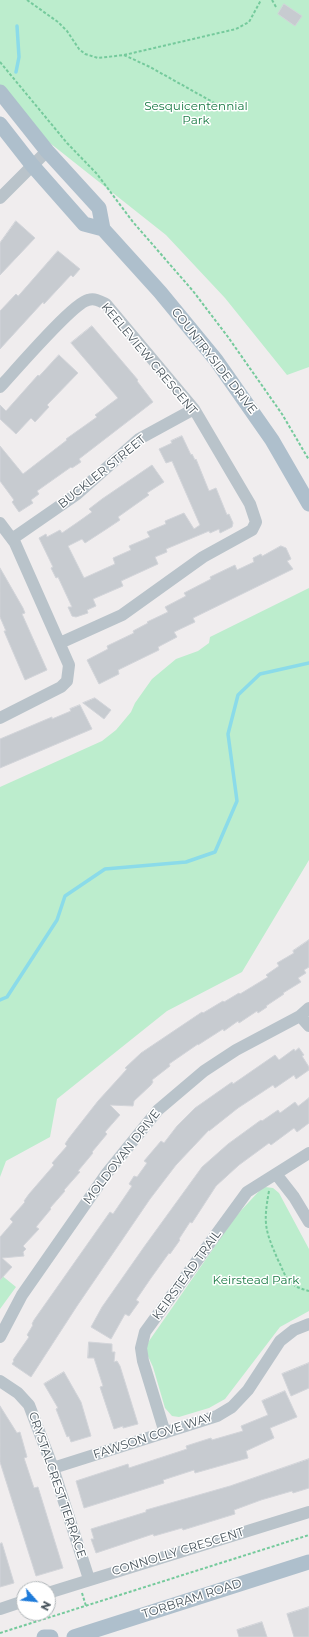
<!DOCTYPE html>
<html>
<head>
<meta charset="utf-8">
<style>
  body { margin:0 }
  #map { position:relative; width:309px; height:1637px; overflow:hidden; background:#f0edee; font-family:Montserrat,sans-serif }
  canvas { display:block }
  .north { position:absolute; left:16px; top:1581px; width:40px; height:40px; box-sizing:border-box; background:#fff; border:1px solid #b5babd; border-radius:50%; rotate:117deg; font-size:11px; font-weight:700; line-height:16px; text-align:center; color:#46525a }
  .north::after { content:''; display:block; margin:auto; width:14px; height:18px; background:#1e7bda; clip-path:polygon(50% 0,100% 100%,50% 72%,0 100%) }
</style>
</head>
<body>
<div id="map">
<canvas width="309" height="1637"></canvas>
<div class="north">N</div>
</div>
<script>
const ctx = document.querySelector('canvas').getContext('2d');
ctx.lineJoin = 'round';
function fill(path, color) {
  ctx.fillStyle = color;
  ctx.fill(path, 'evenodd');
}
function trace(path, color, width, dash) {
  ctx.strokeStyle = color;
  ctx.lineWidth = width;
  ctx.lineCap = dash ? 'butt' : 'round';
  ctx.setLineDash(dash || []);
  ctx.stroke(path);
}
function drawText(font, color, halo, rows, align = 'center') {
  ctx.font = font + ' Montserrat,sans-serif';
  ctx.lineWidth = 3;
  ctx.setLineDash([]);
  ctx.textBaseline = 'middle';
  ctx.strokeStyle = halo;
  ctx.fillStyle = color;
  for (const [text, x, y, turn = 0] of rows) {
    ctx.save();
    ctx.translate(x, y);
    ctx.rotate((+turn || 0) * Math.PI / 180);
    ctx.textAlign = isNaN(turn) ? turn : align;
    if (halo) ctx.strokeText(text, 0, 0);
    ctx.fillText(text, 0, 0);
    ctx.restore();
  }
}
fill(new Path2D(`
  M0,0H309V367L287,375L225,298L166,235L36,132L0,86Z
  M309,588V860L242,972L167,1011L57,1099L50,1137L6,1161L0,1177V787L102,741L116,730L131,712L135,703L152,679L176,659L198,651L209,643L210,637Z
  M265,1187L273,1188L279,1193L309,1249V1311L280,1327L225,1399L209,1408L179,1417L172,1416L165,1408L153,1367L147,1354V1345L149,1341L236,1216L261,1189Z
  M0,1274L16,1287L0,1309Z`), '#bcedcd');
trace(new Path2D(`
  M16,72L19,57L17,26
  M0,1000L7,997L57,920L65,896L105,869L186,862L215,852L237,801L228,734L238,695L260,674L309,663`), '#8bdbe9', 3.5);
const building = new Path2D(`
  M284,4L302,16L295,26L278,14Z
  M16,221L35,238L0,275V243Z
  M58,251L80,269L73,277L71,275L44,304L43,302L0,349V311L16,294L18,296Z
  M92,326L138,380L137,381L153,402L79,459L81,462L72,468L71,467L37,491L39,494L31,500L33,503L19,512L12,502L14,500L0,481V446L23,474L67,440L66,439L97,417L95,415L118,398L71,343Z
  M59,355L78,373L47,405L49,407L35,422L31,418L16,434L0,419V405L6,411L38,375L39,376Z
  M182,436L191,455L192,454L195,460L196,459L209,491L216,488L227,515L229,514L233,523L232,527L220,533L219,529L210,533L209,531L166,549L167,552L155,557L158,564L121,581L123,586L93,599L96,606L87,610L88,613L76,617L72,616L68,607H72L58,577L56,578L51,568L53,567L39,538L46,534L47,537L60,530L62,533L78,522L92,512L89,509L102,499L152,465L164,482L147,493L149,495L118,517L120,520L105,530L85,543L82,539L68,546L84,578L115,564L113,558L131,550L129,546L150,537L147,532L166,524L165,521L184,513L194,529L200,525L172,461L166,463L159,449L172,443L171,441Z
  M281,546L286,548L291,559L287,561L293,569L193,618L195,622L174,632L177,637L158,647L159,650L118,670L119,674L99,684L87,660L108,649L107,646L134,633L133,631L148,623L147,622L168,612L165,607L186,596L184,593L211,579L210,577L235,565L237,570L254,562L253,558L261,554L262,556Z
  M0,568L23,608L25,613L22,614L47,670L25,680L4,631H6L0,617Z
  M95,698L111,710L104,719L83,703Z
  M80,705L92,729L0,768V739L52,717V719L71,711L70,709Z
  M309,940V967L304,970L306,973L298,978L301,982L283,993L284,994L266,1006L267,1007L258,1013L257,1011L239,1023L238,1021L224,1031L223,1029L198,1045V1044L169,1064L170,1066L152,1080L153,1082L151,1085L134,1101L133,1106L110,1105L120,1115L105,1132L107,1134L92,1152L93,1153L78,1171L80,1172L64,1190L65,1191L50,1208L51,1209L36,1227L39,1229L23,1246L26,1249L23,1252L24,1256L2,1258L12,1267L0,1280V1237L13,1222L10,1219L25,1202L24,1201L29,1194L54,1165L52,1163L67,1146L65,1144L69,1138L98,1101L127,1069L125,1068L141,1053L202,1012L203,1013L223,1001L224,1002L239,993L240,994L268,977L266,975L279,966L277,963L294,953L293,951Z
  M299,1048L304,1055L302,1056L309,1067V1070L296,1079L294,1075L275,1088L273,1085L238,1108L209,1131V1130L176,1165L150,1199L77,1306L31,1377L12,1364L14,1361L13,1360L29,1337L27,1335L33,1325L32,1324L34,1320L110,1212L113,1214L132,1186L129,1184L134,1176L137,1177L147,1163L144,1161L161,1141L164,1143L177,1126L195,1108L232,1082L233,1084L275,1055L279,1060L294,1049L295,1051Z
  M309,1098V1123L297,1132L294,1128L271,1145L269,1143L239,1165L216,1186L192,1223L190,1222L179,1239L180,1240L170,1254L169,1253L151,1278L136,1300L139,1302L129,1316L125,1314L111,1339L91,1327L102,1307L144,1247L202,1167L228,1144L261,1120L262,1121L278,1110L280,1113L295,1102L298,1106Z
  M89,1342L112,1344V1352H115L114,1362L117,1361L120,1366L138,1424L123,1428V1426L114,1429L100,1387L103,1386L94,1358H88Z
  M309,1363V1388L291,1396L282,1374Z
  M64,1372L81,1402L91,1436L71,1442L69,1436L67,1437L56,1409L58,1408L44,1384Z
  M285,1391L297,1417L270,1428L274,1438L246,1451L248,1458L195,1473L194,1470L163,1480L164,1483L84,1508L76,1481L128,1464L129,1468L187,1449L186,1446L211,1438L212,1440L243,1431L241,1426L268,1415L262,1401Z
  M0,1406L17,1433L20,1432L27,1457L24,1458L34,1488L38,1487L63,1568L36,1576L0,1462Z
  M309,1459V1488L293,1493L292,1491L261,1500L234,1510L235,1514L183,1530L182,1528L154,1536L153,1534L96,1553L91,1539H94L91,1529L146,1512V1510L230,1486Z
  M2,1543L14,1583L0,1587V1544Z
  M309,1607V1637H294L287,1614Z
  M262,1622L267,1637H239L237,1630Z`);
fill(building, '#c7cbd0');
trace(building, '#d2d4d9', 1);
trace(new Path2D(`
  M27,0L58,22L67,31L79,49L85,54L98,58L124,55L236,29L249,22L261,0
  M272,0L276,7
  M124,55L150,67L218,105
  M0,62L67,143L97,174L133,222L193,291L228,337L282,414L309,460
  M269,1191C263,1224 265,1230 278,1260C282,1267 284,1276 290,1282C295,1287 302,1289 309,1291
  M82,1593L86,1606
  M0,1633L309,1535`), '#75ca9c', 2, [3, 2]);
trace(new Path2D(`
  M0,198L47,151
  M0,387C14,372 73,303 88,300C95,298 100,301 106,304L194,409L250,504L256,522L252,530L203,557L122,615L60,643
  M0,523L15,543L69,665L67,681L61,687L0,718
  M12,539L77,494L139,439L194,409
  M300,1016L309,1026
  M276,1174L294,1197L309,1222
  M0,1337L22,1295L107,1173L158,1110L204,1071L236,1050L300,1016L309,1008
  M0,1381L18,1393L29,1405L53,1468L89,1579
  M165,1433L143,1361L141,1348L145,1332L247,1192L309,1153
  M53,1468L217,1416L232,1407L248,1390L280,1341L294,1330L309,1324
  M48,1593L309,1512
  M0,1609L24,1601`), '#b9c3ca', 12);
trace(new Path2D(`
  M0,92L47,151L99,208L103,229L160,292L216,360L272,440L309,504
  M0,124L32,165L84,224L103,229
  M44,1637H51
  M74,1637L309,1562`), '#aebfcc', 15);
drawText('12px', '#197a44', '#fff', [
  ["Sesquicentennial",196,106],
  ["Park",196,120],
  ["Keirstead Park",256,1280]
]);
drawText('12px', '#46525a', '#fff', [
  ["KEELEVIEW CRESCENT",149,359,50],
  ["COUNTRYSIDE DRIVE",214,361,52],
  ["BUCKLER STREET",102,472,-39],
  ["MOLDOVAN DRIVE",122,1157,-52],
  ["KEIRSTEAD TRAIL",187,1275,-54],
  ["FAWSON COVE WAY",153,1436,-18],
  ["CRYSTALCREST TERRACE",57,1485,71],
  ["CONNOLLY CRESCENT",178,1552,-17],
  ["TORBRAM ROAD",192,1599,-18]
]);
</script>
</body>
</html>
